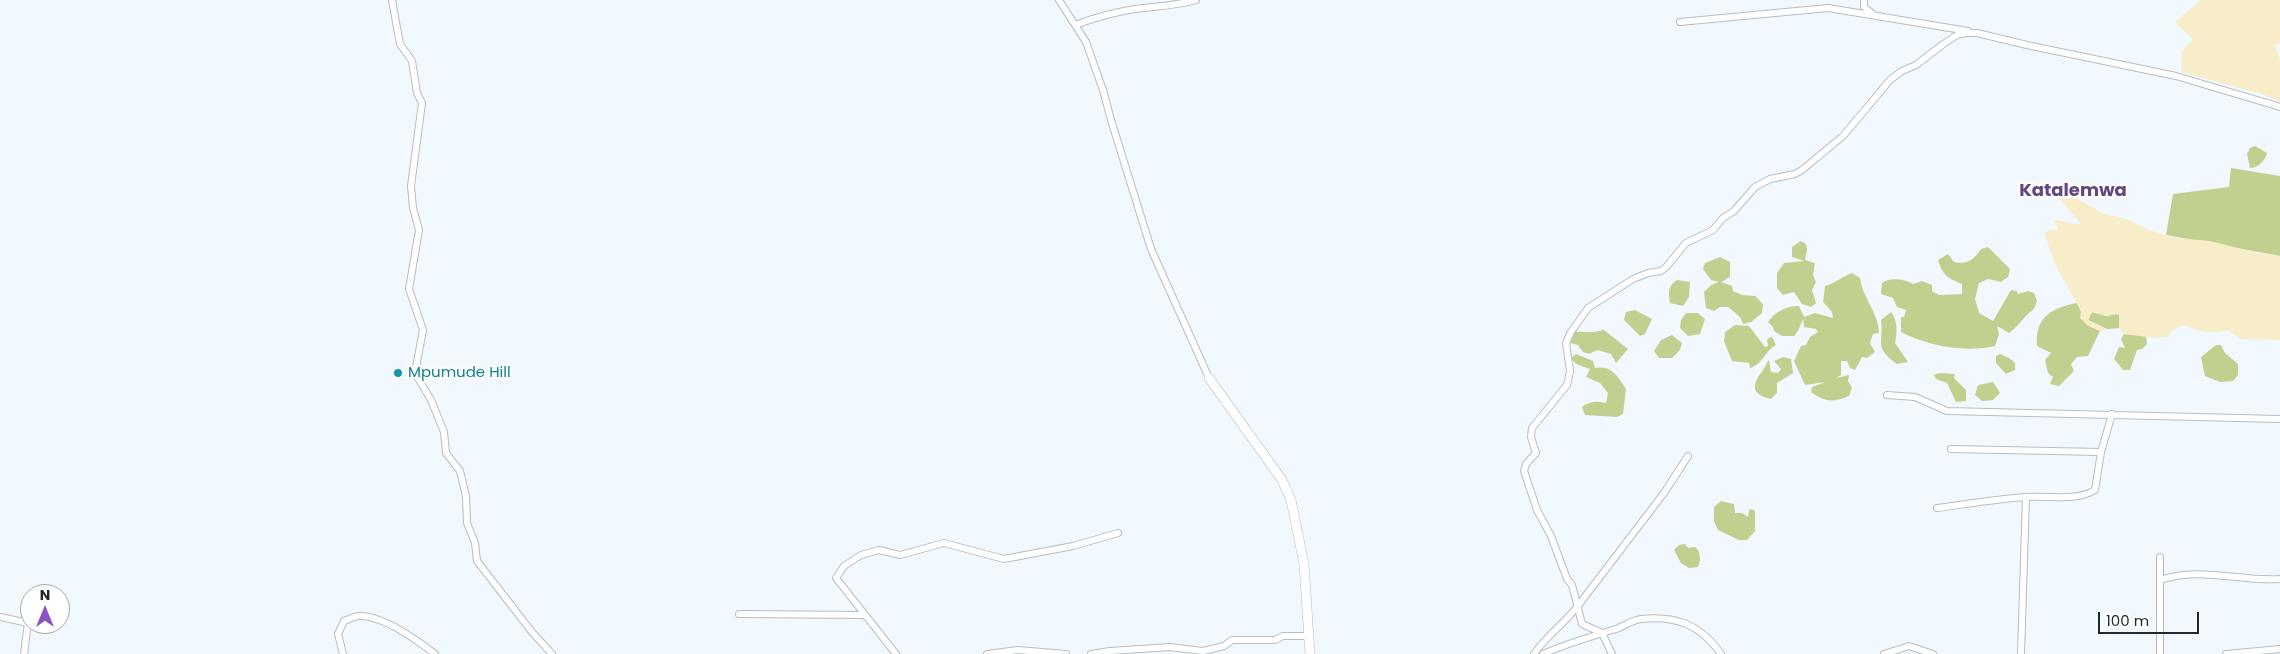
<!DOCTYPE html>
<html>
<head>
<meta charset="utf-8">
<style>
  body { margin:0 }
  #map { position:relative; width:2280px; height:654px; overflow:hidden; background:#f1f8fe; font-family:Poppins,sans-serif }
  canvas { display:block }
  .north { position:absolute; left:20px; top:584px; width:50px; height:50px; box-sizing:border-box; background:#fff; border:1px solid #a7a9a9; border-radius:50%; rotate:0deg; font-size:14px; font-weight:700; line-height:20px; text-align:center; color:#242729 }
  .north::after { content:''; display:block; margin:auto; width:18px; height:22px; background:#8c51c7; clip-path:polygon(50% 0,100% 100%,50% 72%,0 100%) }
  .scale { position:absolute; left:2098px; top:612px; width:101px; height:22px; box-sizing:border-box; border:2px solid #242729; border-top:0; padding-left:6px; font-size:15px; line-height:18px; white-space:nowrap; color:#242729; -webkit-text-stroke:4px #fff; paint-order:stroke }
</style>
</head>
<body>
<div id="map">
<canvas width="2280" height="654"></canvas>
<div class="north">N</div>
<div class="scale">100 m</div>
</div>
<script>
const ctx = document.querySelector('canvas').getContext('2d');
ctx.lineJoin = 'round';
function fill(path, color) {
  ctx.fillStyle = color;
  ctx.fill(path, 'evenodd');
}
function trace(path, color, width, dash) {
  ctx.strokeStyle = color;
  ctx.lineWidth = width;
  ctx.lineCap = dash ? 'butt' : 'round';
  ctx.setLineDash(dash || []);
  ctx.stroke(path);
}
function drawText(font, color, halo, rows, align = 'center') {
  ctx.font = font + ' Poppins,sans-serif';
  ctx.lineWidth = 4.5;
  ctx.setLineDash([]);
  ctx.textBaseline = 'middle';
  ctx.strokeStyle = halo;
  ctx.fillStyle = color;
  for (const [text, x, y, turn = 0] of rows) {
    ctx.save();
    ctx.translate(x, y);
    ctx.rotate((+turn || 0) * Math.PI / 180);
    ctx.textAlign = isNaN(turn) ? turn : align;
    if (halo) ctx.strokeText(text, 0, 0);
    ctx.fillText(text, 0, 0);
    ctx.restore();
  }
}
fill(new Path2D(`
  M2255,146L2267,153C2265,161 2258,168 2250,168L2247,154L2250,148Z
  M2231,168L2280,176V256L2166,235L2173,194L2229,187Z
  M1801,241L1806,244L1807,250L1805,260L1815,263L1813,275L1816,282L1812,290L1816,303L1811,307L1802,304L1794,292L1783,295L1777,288V273L1784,263L1804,261L1792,257V247Z
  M1988,247L2010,269L2008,277L2001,282L1988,279L1979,283L1975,299L1979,313L1993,321L2011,290L2017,291L2018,294L2028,291L2034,293L2037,301L2034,309C2024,316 2019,326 2009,333L1997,326L1999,334L1995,346C1966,353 1928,346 1901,332V317H1904L1906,310L1897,307L1893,298L1881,294L1882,283C1891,277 1904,279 1913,284L1922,281L1932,285V291L1939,295L1962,294V284C1948,279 1942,274 1938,260L1948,254L1954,262C1968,265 1973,260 1981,249Z
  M1720,257L1730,262V277L1721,282L1732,286L1733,291L1742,295L1755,296L1763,304L1762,313L1751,322L1743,324L1740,317L1728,307H1720L1714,311L1706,308L1704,292L1711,285L1719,282L1711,280L1703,269L1705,263Z
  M1852,273L1860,278C1862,296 1879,314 1879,333L1873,334L1870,343L1875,352L1867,358L1862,357L1855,370L1850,368L1847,361H1841V375L1836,378L1849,375L1848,381L1852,388L1849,396C1833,403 1825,402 1811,392L1812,387L1825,382L1805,385L1794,361L1801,346L1806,345L1810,337L1818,332L1816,329L1804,327L1803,319L1798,331L1794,336H1782L1774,331L1773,327L1768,322C1775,312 1786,306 1799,306L1804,317L1815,313L1833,318L1832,312L1823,302L1825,286C1836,283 1841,277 1852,273Z
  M1677,280L1690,282L1689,297L1683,306L1670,303C1668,292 1668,286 1677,280Z
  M2077,303L2087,325L2100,331L2088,356L2077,357L2071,364L2074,371L2059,386L2050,384L2053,377L2048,373L2045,360L2051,353L2037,346C2035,316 2052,308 2077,303Z
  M1635,310L1652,319L1645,334L1640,336L1624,320L1626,312Z
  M1891,312C1898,321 1897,333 1895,343L1908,362L1897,364C1873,347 1884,343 1881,320Z
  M2092,312L2107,316L2116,314L2119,315V328L2107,329L2088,320Z
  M1686,313H1698L1705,319L1700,334L1688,336L1680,328L1681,320Z
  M1735,325L1749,326L1765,347L1768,346L1767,340L1770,337L1773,338L1776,345C1765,351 1763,364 1750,368L1749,363L1732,361L1724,341L1725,332Z
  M1604,330L1628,349L1616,363L1611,354L1597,350L1589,354L1583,352L1578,345L1570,343L1571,332H1594Z
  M2124,334L2146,336L2147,344L2142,349L2137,350L2130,370H2123L2114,359L2119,347L2125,348L2121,339Z
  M1672,335L1682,343L1680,350L1672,358H1659L1654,351L1661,340Z
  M2216,345H2221L2225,353L2238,364V375L2233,381L2220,382L2205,376L2201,357Z
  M1576,354L1593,361L1595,368C1612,365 1618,377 1626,389L1623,414L1617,417L1585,415L1582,407C1590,401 1597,401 1606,403L1608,393L1600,383L1586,377L1590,369L1576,364L1571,358Z
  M2000,354L2009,358L2015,363V370L2006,374L1996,363V356Z
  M1783,357L1791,359L1793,373L1777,383V393L1771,399C1746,393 1755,381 1765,367C1766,364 1767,362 1769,360L1771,372L1778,373L1781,369L1774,361Z
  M1939,373L1955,374L1954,378L1966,390V401L1956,402L1947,383L1936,379L1934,375Z
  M1993,382L2000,393L1993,400L1982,401L1975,395L1978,385Z
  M1721,501L1734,504L1735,513H1742L1748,517L1749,510L1752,509L1755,511V531L1747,540H1739L1718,530L1714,521V507Z
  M1685,544L1688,548L1695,547C1701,551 1701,560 1698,567L1689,568L1681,563L1674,550L1679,545Z`), '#c0d18f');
fill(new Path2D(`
  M2201,0H2280V43L2275,45L2280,60V102L2265,95L2181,72L2182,51L2193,39L2175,22Z
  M2059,188L2104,214L2124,218L2149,230L2176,238L2210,241L2258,253L2280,256V340L2242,339L2227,330C2212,334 2198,332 2184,325L2171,331L2169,337L2155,338L2124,334L2119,328V315L2116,314L2107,316L2092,312L2088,320L2107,329L2100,331L2087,325L2080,318L2081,311L2056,266L2044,233L2050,230H2058L2054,220L2082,225L2056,195L2055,191Z`), '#f7edc8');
const street = new Path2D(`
  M392,0L400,44L412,61L417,93L422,103L411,186L413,208L419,230L409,289L423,330L415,373L431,400L444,432L446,453L460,471L466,496L467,523L475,543L477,561L532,632L552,654
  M1059,0L1086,42L1103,90L1111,120L1151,249L1209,378
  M1864,0V7L1873,14
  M1680,22L1828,8L1968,31
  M1075,25C1094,18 1114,12 1135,9C1156,6 1175,6 1196,0
  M1887,395L1915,397L1947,411L2280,419
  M1951,449L2101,452
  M1937,508C1967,504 1996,499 2026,497C2048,495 2075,502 2095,490L2101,452L2112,414
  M2160,580C2200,566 2240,582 2280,579
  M739,614L865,615
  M0,617L28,623L24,654
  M343,654L338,634L344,621C348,620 354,616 359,616C382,615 417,640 435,654
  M896,654L836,578L844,566L861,555L879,550L900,555L944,543L1004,559L1073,546L1118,533
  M987,654L1018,650L1066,654
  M1091,654L1110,651L1170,647L1203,651L1224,646L1232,640H1275L1283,636H1309
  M1534,654C1546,636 1564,624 1577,607L1664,493L1688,456
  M1543,654C1568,643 1590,637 1616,629C1624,626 1632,620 1641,619C1676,615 1701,625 1721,654
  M1612,654L1602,633L1582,624L1572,585L1567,579L1551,536L1537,510L1524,471L1526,464L1536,453L1531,437L1532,428L1567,385L1570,371L1566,343L1571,332L1588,308L1633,279L1648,273L1661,271L1666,267L1686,243L1713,230L1723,218L1734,211L1755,187L1770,179L1795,174L1802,170L1843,136L1890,80L1902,71L1916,65L1942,45L1957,35L1966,33H1977L2027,45L2176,76L2280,107
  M1884,654L1909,646L1933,654
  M2021,654L2026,497
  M2160,654V557
  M2226,654L2280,649`);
const secondary = new Path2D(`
  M1209,378L1282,480L1291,500L1304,564L1310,654`);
trace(street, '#b6bdc3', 8);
trace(secondary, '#b6bdc3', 10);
trace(street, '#fff', 6);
trace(secondary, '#fff', 9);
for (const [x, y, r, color] of [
  [398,373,5,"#0f9aa8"]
]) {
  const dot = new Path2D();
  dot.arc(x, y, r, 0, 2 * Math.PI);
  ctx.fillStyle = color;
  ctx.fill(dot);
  trace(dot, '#fff', 2);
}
drawText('15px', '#0d838f', '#fff', [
  ["Mpumude Hill",408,373]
], 'left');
drawText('bold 18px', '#624682', '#fff', [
  ["Katalemwa",2073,191]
]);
</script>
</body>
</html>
